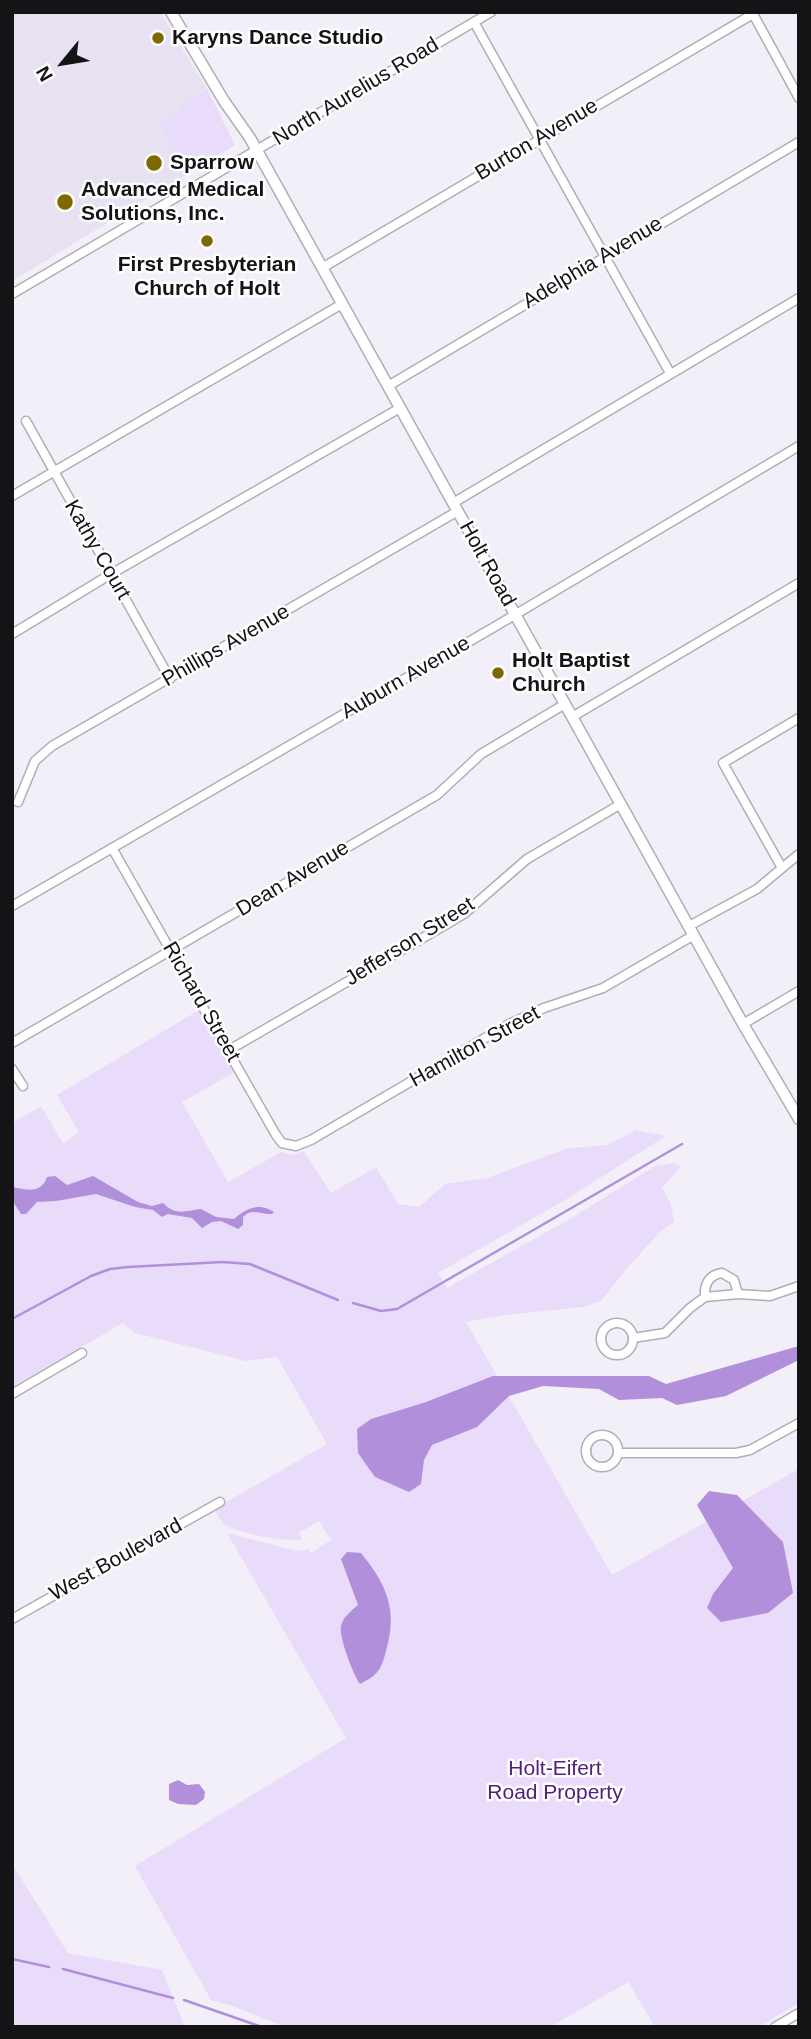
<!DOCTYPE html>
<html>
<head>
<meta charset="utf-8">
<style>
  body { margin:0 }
  #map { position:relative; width:811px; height:2039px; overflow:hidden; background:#f3eff9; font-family:Arial,sans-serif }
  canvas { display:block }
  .frame { position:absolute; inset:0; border:14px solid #141316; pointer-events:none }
  .north { position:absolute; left:28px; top:28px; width:70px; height:70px; -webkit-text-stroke:5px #fefefe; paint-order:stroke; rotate:240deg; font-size:19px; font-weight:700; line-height:28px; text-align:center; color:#141316 }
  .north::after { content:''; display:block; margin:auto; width:24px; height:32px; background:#141316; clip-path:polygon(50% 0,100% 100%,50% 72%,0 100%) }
</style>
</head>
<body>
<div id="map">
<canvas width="811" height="2039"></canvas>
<div class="frame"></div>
<div class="north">N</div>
</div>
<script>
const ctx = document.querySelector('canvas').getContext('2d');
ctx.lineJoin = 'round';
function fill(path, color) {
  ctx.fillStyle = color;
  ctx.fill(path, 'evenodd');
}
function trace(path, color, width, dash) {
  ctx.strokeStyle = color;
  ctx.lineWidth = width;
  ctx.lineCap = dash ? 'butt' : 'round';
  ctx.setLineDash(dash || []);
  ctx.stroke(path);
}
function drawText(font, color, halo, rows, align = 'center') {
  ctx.font = font + ' Arial,sans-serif';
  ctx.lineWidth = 5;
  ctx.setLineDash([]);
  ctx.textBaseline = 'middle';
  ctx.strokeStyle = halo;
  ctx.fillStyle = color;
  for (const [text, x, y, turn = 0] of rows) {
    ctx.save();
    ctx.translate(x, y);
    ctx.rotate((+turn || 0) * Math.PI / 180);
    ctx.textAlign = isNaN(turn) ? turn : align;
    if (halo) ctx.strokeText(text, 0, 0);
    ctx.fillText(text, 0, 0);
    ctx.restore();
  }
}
fill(new Path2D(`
  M12,12H160L207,89L183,103L178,112L160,124V127L188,174L12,281Z`), '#e8e1f2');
fill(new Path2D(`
  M207,89L235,145L188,174L160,127V123L178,112L183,103Z
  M199,1010L235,1072L182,1102L228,1182L281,1152L292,1155L304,1151L331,1193L376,1167L398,1204L419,1207L445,1184L487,1178L568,1148L607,1145L636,1130L666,1136L562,1202L438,1273L447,1288L573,1217L655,1166L673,1163L681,1167L662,1188L671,1204L674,1222L661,1231L628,1267L601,1301L583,1307L505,1315L466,1322L612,1575L799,1469V2003L758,2027H655L628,1982L550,2027H285L230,2005L211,2000L135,1866L346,1738L227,1533L297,1551L308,1549L311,1553L331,1540L319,1521L299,1533L302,1539C287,1543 237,1533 224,1524C220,1521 217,1513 214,1509L327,1444L277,1357L246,1361L135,1333L123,1323L12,1387V1123L41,1106L63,1143L79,1132L57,1095Z
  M12,1864L68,1953L162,1970L185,2027H12Z`), '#e9dcfb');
fill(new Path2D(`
  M55,1176L67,1185L93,1176L138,1202L152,1206L163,1203C176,1216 184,1211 201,1209L216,1217L234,1219C246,1208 259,1202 274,1212L272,1214C260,1215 253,1207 243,1217V1225L238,1229L221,1221L212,1222L202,1228L192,1218L168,1214L162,1217L153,1210L135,1207L96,1194L56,1201L37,1202L26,1214H21L12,1200L13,1187C27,1190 41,1194 47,1177Z
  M799,1346V1360L726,1396L677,1405L662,1398L619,1400L599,1389L543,1386L509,1396L477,1427L432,1445L424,1460L421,1484L409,1492L375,1477L358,1453L357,1429L371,1419L426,1402L493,1376H649L666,1384Z
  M709,1491L737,1495L783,1542L793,1593L768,1613L721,1622L707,1608L713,1594L733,1568L697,1505Z
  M347,1552L361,1553C387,1585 398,1610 386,1651C381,1670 378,1675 360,1684C353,1674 339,1638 341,1626C343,1617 351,1611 358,1605L341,1559Z
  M178,1780L187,1785L199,1784L205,1792L204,1799L196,1805L178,1804L169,1800V1784Z`), '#b28fdb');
trace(new Path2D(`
  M353,1303L381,1311L397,1309L682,1144
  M12,1319L91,1276L110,1269L128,1267L223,1262L250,1264L338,1300
  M12,1959L49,1967
  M63,1969L173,1998
  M184,2000L262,2027`), '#b28fdb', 2.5);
const minor = new Path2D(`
  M752,12L799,98
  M474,22L670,373
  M322,268L753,14
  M12,294L491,12
  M388,386L799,142
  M26,421L170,679
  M12,496L342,304
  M453,503L799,298
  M12,634L111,574L400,408
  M572,717L799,583
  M18,802L35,761L52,746L458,511
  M112,848L276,1135L282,1143L296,1146L311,1140L509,1024L544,1008L603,988L694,935
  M782,868L723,763L799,718
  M12,906L496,626L799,446
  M689,926L757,889L799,854
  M743,1024L799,991
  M12,1043L437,795L481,754L565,704
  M229,1050L447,924L465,913L527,859L621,804
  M12,1069L23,1086
  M705,1297C704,1285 708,1275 722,1273L734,1280L738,1294
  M601 1339a16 16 0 1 1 32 0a16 16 0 1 1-32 0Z
  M633,1338L665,1333L690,1308L705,1297L738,1294L770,1296L799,1286
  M12,1394L82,1353
  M586 1451a16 16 0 1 1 32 0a16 16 0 1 1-32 0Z
  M618,1453H736L750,1450L799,1423
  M12,1619L220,1502
  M775,2027L799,2013`);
const major = new Path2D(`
  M171,12L224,101L250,138L743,1024L799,1119`);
trace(minor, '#b1adb6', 11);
trace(major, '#b1adb6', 13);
trace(minor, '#fff', 8);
trace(major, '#fff', 10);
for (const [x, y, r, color] of [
  [158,38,7,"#7e6800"],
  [154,163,9,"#7e6800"],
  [65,202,9,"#7e6800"],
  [207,241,7,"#7e6800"],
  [498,673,7,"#7e6800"]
]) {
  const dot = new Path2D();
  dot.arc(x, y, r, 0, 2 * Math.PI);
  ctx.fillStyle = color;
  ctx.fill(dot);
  trace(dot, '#fefefe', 2.5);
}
drawText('bold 21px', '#141316', '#fefefe', [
  ["Karyns Dance Studio",172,38],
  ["Sparrow",170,163],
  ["Advanced Medical",81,190],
  ["Solutions, Inc.",81,214],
  ["First Presbyterian",207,265,"center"],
  ["Church of Holt",207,289,"center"],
  ["Holt Baptist",512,661],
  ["Church",512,685]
], 'left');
drawText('21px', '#141316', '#fefefe', [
  ["North Aurelius Road",356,92,-31],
  ["Burton Avenue",537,140,-31],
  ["Adelphia Avenue",593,263,-31],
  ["Kathy Court",97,550,60],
  ["Holt Road",487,564,61],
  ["Phillips Avenue",226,646,-30],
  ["Auburn Avenue",406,678,-30],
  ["Dean Avenue",293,879,-31],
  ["Jefferson Street",410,942,-32],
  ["Richard Street",201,1002,60],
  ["Hamilton Street",475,1047,-29],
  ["West Boulevard",116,1560,-29]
]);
drawText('21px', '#51207a', '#fefefe', [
  ["Holt-Eifert",555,1769],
  ["Road Property",555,1793]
]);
</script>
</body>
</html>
